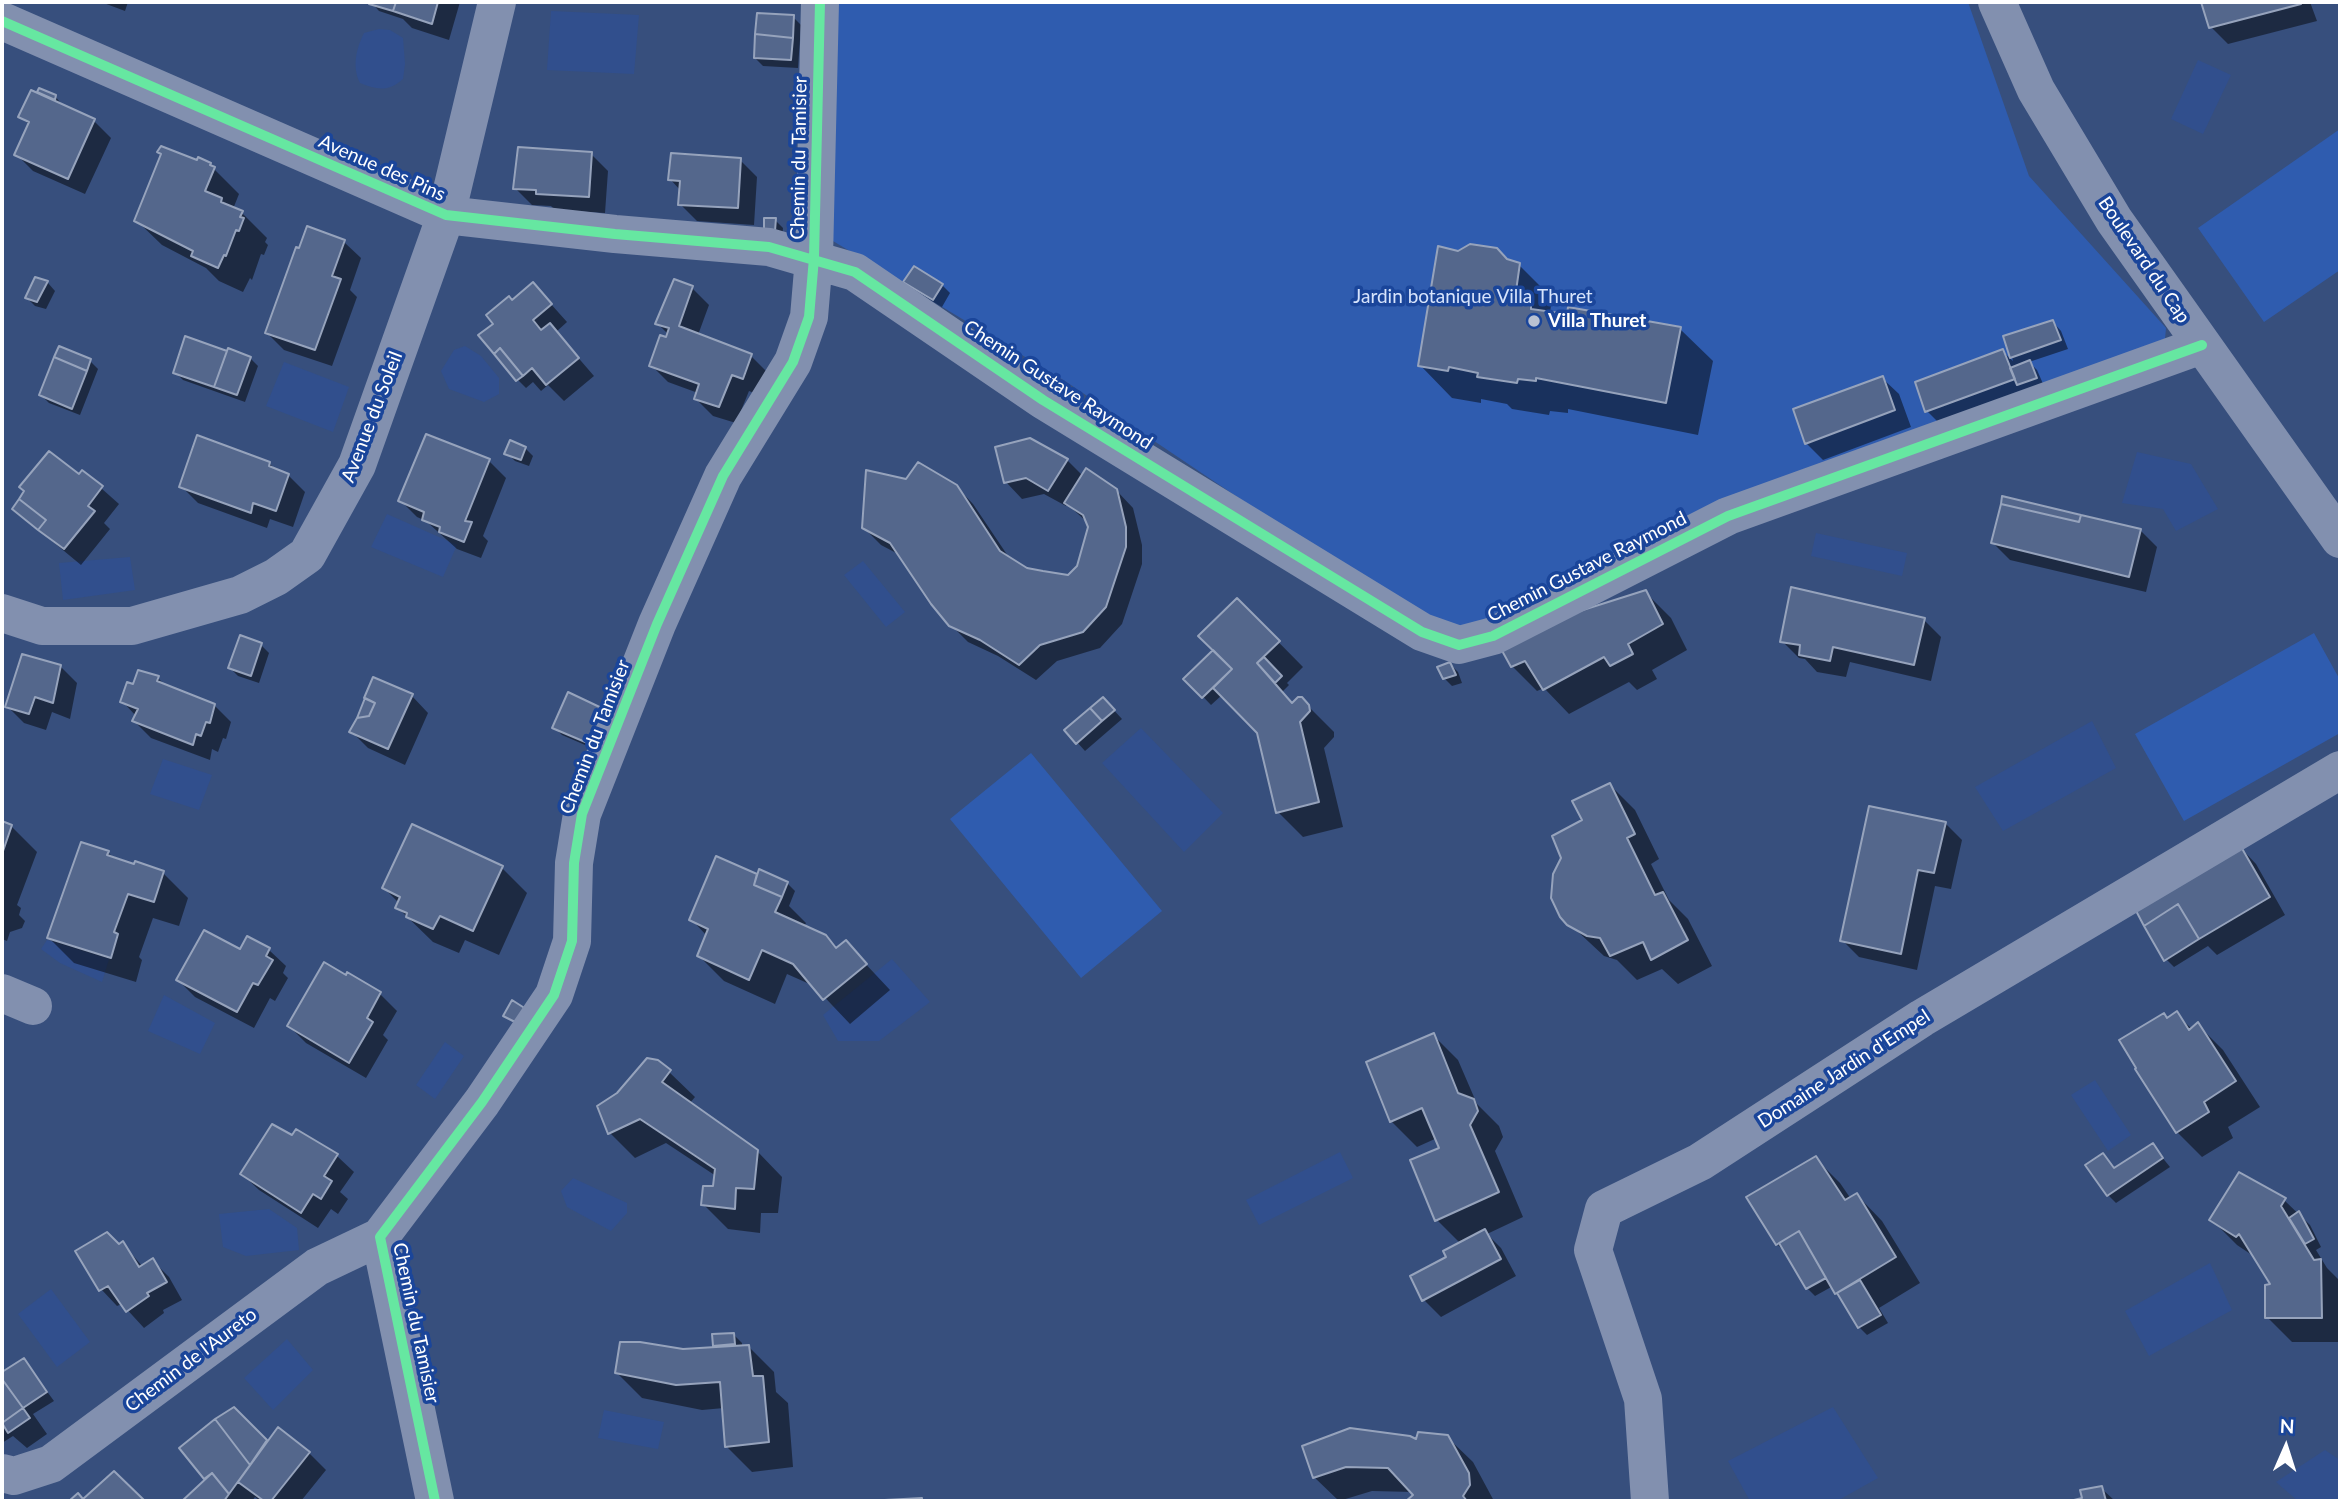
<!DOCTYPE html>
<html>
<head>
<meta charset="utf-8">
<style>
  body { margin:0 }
  #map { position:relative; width:2342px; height:1503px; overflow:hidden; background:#374f7d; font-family:Lato,sans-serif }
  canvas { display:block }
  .frame { position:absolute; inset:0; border:4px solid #fff; pointer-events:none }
  .north { position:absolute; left:2251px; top:1412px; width:70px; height:70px; -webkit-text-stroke:5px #1a459a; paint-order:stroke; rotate:3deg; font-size:19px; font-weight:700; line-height:28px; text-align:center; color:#fff }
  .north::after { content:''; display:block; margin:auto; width:24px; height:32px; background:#fff; clip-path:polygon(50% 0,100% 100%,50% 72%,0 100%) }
</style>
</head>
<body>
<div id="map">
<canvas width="2342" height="1503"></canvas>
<div class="frame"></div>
<div class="north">N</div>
</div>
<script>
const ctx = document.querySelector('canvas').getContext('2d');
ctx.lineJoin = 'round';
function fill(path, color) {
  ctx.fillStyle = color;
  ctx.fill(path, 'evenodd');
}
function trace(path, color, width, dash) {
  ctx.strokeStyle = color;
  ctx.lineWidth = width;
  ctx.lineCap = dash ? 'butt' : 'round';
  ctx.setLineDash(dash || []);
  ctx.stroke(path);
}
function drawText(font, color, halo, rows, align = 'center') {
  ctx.font = font + ' Lato,sans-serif';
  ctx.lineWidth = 7;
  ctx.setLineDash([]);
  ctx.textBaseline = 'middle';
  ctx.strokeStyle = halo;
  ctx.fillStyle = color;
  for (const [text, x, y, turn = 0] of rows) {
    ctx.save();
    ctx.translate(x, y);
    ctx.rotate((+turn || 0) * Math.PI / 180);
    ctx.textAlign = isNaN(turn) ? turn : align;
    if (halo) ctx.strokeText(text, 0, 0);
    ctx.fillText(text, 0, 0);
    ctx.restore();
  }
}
fill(new Path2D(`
  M830,2H1968L2029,176L2166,328L2165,339L1465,629L1420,620L1065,381L833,241Z
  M2340,129V270L2264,322L2198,228Z
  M2314,633L2340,680V733L2184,821L2135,734Z
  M1031,753L1162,911L1081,978L950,819Z`), '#2f5caf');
fill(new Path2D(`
  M551,11L639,15L634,74L547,70Z
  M379,29L390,30L403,38L405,64L403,79C389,92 377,90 360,83C352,67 356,49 364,33Z
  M2198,60L2231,75L2203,134L2171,119Z
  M465,346L481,356L499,378V394L484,402L449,389L441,371L454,350Z
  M284,362L349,387L333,432L266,406Z
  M2137,452L2191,464L2218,509L2176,531L2163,509L2122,503Z
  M387,514L457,545L443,577L371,547Z
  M1816,533L1907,553L1902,576L1811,556Z
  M130,557L135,590L63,600L59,563Z
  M863,561L905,612L886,627L844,575Z
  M2092,721L2116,768L2003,831L1975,787Z
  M1141,728L1223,813L1184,852L1102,763Z
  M163,759L212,775L199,810L150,794Z
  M47,940L109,959L102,982L60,963L41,949Z
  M892,959L930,1002L879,1041H838L823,1015Z
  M164,995L215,1023L200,1054L148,1031Z
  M445,1042L464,1056L435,1099L416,1085Z
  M2095,1080L2131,1135L2108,1151L2071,1095Z
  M1340,1152L1353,1178L1259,1225L1246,1200Z
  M573,1178L627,1203V1213L611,1231L567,1207L561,1191Z
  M269,1209L297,1228L299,1250L246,1256L223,1247L219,1214Z
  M2210,1263L2232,1310L2149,1356L2125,1311Z
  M51,1289L90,1342L57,1367L18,1314Z
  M287,1339L313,1370L273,1410L244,1378Z
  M1833,1407L1878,1478L1837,1501H1750L1728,1461Z
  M604,1410L664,1422L658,1449L598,1438Z
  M2325,1450L2340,1460V1501H2298L2276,1482Z`), '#314f8d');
fill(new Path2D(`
  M101,2H128L125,11Z
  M371,2H460L449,40L412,28L403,19L379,11Z
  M2203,2H2310L2317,21L2228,44L2211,27Z
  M793,17L801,25L798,68L763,66L755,58Z
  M39,92L55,96L63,106L94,121L111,138L85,194L33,171L16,154L30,125L20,116L44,97Z
  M591,154L608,171L605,213L555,210L551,206L532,205L515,188Z
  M199,159L210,165L239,194L233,209L242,213L267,238L265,242L268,245L264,255L261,254L252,280L250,278L243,292L219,281L206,268L162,245L136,220Z
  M740,160L757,177L754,225L697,221L680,204L681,191L670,179Z
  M766,220H775L783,228L782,238Z
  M344,242L361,258L350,290L357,297L332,366L284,350L267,333Z
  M1508,261L1519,265L1552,298L1550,313L1680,329L1713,361L1698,435L1568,409V413L1550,411L1549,415L1512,409L1507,404L1481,399V403L1452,398L1420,365Z
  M36,279L48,283L55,291L46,309L35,306L27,298Z
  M906,282L942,285L950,293L942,307L914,290Z
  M533,284L567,322L556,332L594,376L564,401L548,385L541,391L533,382L526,388L518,380L496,324Z
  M692,288L709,305L698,335L751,356L768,373L759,395L749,391L736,423L713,416L696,399L698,393L668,382L651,365L669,335L657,323Z
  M2053,322L2061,331L2068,349L2029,362L2037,370L2044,386L1944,428L1927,411L2002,351L2013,361L2006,337Z
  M186,338L250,358L258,366L245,402L183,380L175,372Z
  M60,348L90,361L98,369L80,415L49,403L41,395Z
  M1882,378L1899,394L1911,427L1823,460L1806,443Z
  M427,436L489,461L506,478L483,536L488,541L481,558L457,549L426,521L417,517L400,500Z
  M1030,440L1067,460L1083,476L1116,490L1133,508L1142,545V564L1122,624L1100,648L1057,661L1036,680L998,656L968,642L951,625L900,555L881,545L864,528L907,480L956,486L973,504L1010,559L1026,569L1068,576L1079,567L1090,527L1088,523L1067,504L1066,506L1044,494L1022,499L1006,482Z
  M525,448L533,456L529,466L515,461L507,453Z
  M269,463L277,471L288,475L305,492L293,527L270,519L267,528L198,503L181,486Z
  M83,472L119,504L104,523L110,529L81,565L23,517Z
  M2140,530L2157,547L2146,592L2010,560L1993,543Z
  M1645,592L1671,618L1687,650L1652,670L1657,679L1637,690L1629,682L1569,714L1544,688L1537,691L1512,666Z
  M1237,600L1303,667L1287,683L1289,685L1282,692L1293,704L1301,699L1334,732V737L1324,748L1343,827L1303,837L1278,812L1258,732L1222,695L1211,705L1186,679L1215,650Z
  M1924,620L1941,637L1931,681L1850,662L1846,677L1817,672L1805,659L1799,658L1782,641Z
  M261,645L269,653L259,683L238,676L230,668Z
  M1450,664L1458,672L1462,683L1452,686L1444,678Z
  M60,666L77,683L70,719L52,712L46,730L24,723L7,706Z
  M158,678L167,687L214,705L231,722L226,739L223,738L218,752L212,749L210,760L151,738L134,721L136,716L122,701L134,687Z
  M569,694L599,751L562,735L554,727Z
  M412,696L428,713L405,765L368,748L351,731Z
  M1111,707L1122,719L1085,751L1067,731Z
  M1610,785L1635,810L1659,859L1651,864L1669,900L1688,919L1712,966L1678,984L1662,969L1637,980L1617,960L1604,956L1561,916L1584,821Z
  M2,823L11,826L37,852L17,905L21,908L19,915L25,921L22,928L10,932L7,941L2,939Z
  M1945,823L1962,840L1951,889L1935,886L1917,970L1859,957L1842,940Z
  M2240,847L2256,864L2285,915L2217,955L2208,946L2174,967L2166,959Z
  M108,852L115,860L163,873L188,898L179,926L153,918L139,957L142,960L136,982L74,963L49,938Z
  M717,858L758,876L787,883L795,891L789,906L806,923L804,927L825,937L838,950L846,943L890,990L850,1024L814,986L787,974L775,1004L724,981L699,956L707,936L691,919Z
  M502,868L527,893L499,955L465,940L459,953L433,942L397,907L399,903L384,888Z
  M269,950L286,966L283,973L288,978L275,1001L270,998L254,1028L195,997L178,980L240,951Z
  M348,974L380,994L397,1011L383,1035L388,1040L366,1078L306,1043L289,1026Z
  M2176,1014L2192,1029L2198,1025L2223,1050L2260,1107L2228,1127L2233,1138L2202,1157L2177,1132L2168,1019Z
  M1433,1035L1458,1060L1477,1104L1499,1126L1503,1137L1495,1151L1523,1217L1487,1234L1501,1248L1516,1276L1441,1317L1424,1300L1412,1277L1448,1258L1461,1244L1437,1220L1441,1149L1437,1138L1417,1147L1391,1121L1368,1063Z
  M669,1072L695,1097L690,1103L757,1151L782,1177L778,1213H761L760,1233L728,1229L703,1204L715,1187L716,1176L666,1143L635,1158L610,1133L599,1107Z
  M2153,1146L2170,1167L2116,1203L2108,1195L2103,1155L2115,1169Z
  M337,1156L354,1172L340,1192L348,1199L338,1214L331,1209L318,1228L259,1190L242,1174Z
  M1815,1158L1840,1183L1851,1199L1857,1195L1882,1221L1920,1283L1879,1308L1888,1323L1867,1335L1859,1327L1833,1286L1815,1296L1807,1288L1788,1255L1777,1244Z
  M2284,1200L2310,1225L2321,1247L2316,1250L2327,1268L2340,1281V1342H2292L2267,1317L2273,1286L2255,1257L2237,1245L2212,1220Z
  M122,1243L143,1267L152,1260L169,1277L182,1300L163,1310L164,1313L144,1328L122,1304L117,1306L101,1289L119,1246Z
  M734,1335L742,1343V1347H749L774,1372L776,1392L788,1403L793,1467L752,1472L727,1447L724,1408L702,1410L642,1398L617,1373L683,1351L718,1349L715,1345Z
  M24,1360L54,1401L33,1414L47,1434L27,1448L13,1436L2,1443V1368L4,1372Z
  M234,1410L268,1443L309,1453L326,1470L301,1501H260L255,1497L252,1501H184L207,1479L181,1448Z
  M1447,1437L1473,1462L1494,1501H1409L1416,1495L1413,1492L1372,1491L1339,1501L1314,1477L1417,1442Z
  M2101,1488L2115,1501H2075L2084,1500Z`), '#0007');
const building = new Path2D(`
  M370,2H396L393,11L369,4Z
  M396,2H438L432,24L393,11Z
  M2201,2H2300L2301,4L2209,28Z
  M757,13L794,15L793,38L755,34Z
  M755,34L793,38L791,60L754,58Z
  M39,88L56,95L55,100L37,92Z
  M31,90L95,119L68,179L14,155L29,122L18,117Z
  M161,146L197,160L198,157L211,163L210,165L215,167L205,191L222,198L221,202L243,211L240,217L244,218L239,231L236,230L226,256L224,255L218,268L191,256L193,251L134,221L161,154L157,152Z
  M518,147L592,152L589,197L536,194V190L513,189Z
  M671,153L741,158L738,208L678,205L680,181L668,180Z
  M764,218H776L775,231L764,230Z
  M307,226L345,240L332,276L341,279L315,350L265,333L296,247L299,248Z
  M1470,244L1497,248L1507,259L1520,263L1515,298L1531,301V309L1567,314L1568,307L1681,327L1666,403L1536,378V381L1518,379L1517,383L1477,377L1478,373L1449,367L1448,371L1418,366L1438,246L1458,251Z
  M914,266L943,284L933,300L903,282Z
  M35,277L48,281L37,302L25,298Z
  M674,279L693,286L679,326L752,354L743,379L732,375L719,407L694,399L699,384L649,366L660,335L666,337L669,328L655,324Z
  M533,282L552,304L533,320L541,330L550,323L579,358L546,385L532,368L523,376L500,348L494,354L478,335L493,324L486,315L509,296L512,300Z
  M2053,320L2061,340L2010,358L2003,336Z
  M185,336L227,351L214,387L173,373Z
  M59,346L91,359L87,371L54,357Z
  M228,348L251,357L237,395L214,387Z
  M500,348L523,376L516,381L494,354Z
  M2003,349L2015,379L1925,412L1915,382Z
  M54,357L87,371L72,409L39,395Z
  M2030,360L2037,378L2017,385L2010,368Z
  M1883,376L1895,410L1805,444L1793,409Z
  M426,434L490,459L465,521L472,522L464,542L439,532L440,527L422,520L424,512L398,501Z
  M197,435L270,462L269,466L289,474L276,511L253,503L251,513L179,487Z
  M1030,438L1068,459L1048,491L1026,478L1004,483L995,447Z
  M510,440L526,447L521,460L504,454Z
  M49,451L79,474L82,470L103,486L88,506L95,511L64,549L38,530L46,520L19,499L24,491L19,487Z
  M918,462L957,485L1000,551L1027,568L1043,571L1068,575L1077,566L1088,527L1083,515L1064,503L1086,468L1117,489L1126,527V547L1106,607L1083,632L1040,645L1019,665L980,640L949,626L931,604L890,543L862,528L866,470L906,479Z
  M2002,496L2081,515L2079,522L2001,504Z
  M19,499L46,520L38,530L12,509Z
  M2001,504L2079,522L2081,515L2141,529L2129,577L1991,543Z
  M1791,587L1925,618L1914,665L1833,647L1830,661L1799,655L1800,645L1780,642Z
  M1646,590L1663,624L1628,644L1633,654L1610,666L1604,657L1543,690L1525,661L1511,667L1500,647L1545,622Z
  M1237,598L1280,641L1257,663L1292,703L1298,697H1302L1309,705L1310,711L1300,722L1319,802L1276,813L1257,733L1213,688L1232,669L1198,636Z
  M240,635L262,643L251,676L228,668Z
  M1213,650L1232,669L1202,698L1183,679Z
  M22,654L61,665L53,703L35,697L29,714L5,707Z
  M1264,657L1282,676L1275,683L1257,663Z
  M1450,662L1456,675L1443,679L1437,667Z
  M138,670L159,676L157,681L215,704L210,723L206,722L201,736L196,734L193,745L132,721L138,709L120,702L127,682L133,684Z
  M373,677L413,694L388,749L349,732L357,718L369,716L375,703L364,698Z
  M568,692L608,711L590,744L552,728Z
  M1103,697L1115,710L1102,721L1090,708Z
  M365,698L375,703L369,716L357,718Z
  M1090,708L1102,721L1076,744L1064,730Z
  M1610,783L1635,834L1627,838L1655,895L1663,892L1688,940L1651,960L1643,942L1610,956L1600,938L1587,936L1567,925L1560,917L1551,898L1553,874L1561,858L1552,836L1582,820L1572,801Z
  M1869,806L1946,822L1934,873L1918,870L1901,954L1840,941Z
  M2,821L12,825L2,854Z
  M412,824L503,866L473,931L440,916L433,929L406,917L407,913L395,908L400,897L382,888Z
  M81,842L109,851L107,855L134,864L135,861L164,871L154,902L128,894L114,932L118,934L111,958L47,938Z
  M2240,845L2270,897L2199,939L2178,904L2144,926L2134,907Z
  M716,856L757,874L754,885L782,897L775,912L826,935L836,948L846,940L867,964L823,1000L793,964L762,950L749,980L697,956L708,929L689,920Z
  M759,869L788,882L782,897L754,885Z
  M2178,904L2199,939L2164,961L2144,926Z
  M204,930L240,949L247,936L270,948L266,956L273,960L258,985L253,983L237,1012L176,980Z
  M324,962L346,975L347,972L381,992L367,1018L373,1022L349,1063L287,1026Z
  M512,1000L526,1009L517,1023L503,1016Z
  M2177,1011L2189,1030L2198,1022L2236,1081L2204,1102L2209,1112L2176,1133L2135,1069L2136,1068L2119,1040L2164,1013L2167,1018Z
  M1434,1033L1458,1093L1474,1099L1478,1111L1470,1125L1499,1192L1435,1221L1410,1160L1439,1148L1422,1108L1390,1122L1366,1062Z
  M647,1058L658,1060L671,1070L662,1082L758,1150L754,1189L736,1188L735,1209L701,1205L703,1186H713L715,1169L640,1119L608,1134L597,1106L617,1093Z
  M272,1124L292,1135L296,1129L338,1154L324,1176L332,1181L321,1199L313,1194L301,1213L240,1174Z
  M2153,1143L2163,1158L2107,1196L2085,1165L2103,1153L2114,1168Z
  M1816,1156L1845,1200L1857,1193L1896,1257L1835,1294L1799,1231L1776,1245L1746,1197Z
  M2239,1172L2286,1198L2281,1206L2314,1260L2321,1259L2322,1318H2265V1285L2270,1284L2239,1234L2236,1237L2209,1220Z
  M2299,1211L2314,1239L2305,1244L2289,1218Z
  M1485,1229L1501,1259L1422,1301L1410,1276L1446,1257L1443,1251Z
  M1799,1231L1826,1278L1806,1289L1779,1243Z
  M107,1232L119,1244L123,1241L139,1267L153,1258L167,1282L147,1293L149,1296L126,1312L108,1286L99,1291L75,1251Z
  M1860,1280L1881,1315L1858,1328L1837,1293Z
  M734,1333L735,1344L713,1346L712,1334Z
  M620,1342H640L683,1349L749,1345L753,1376H763L769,1442L725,1447L720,1382L676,1385L615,1373Z
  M24,1358L47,1392L23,1408L2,1379V1372Z
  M2,1379L23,1408L2,1423Z
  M234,1407L267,1440L250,1465L215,1419Z
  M23,1408L30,1418L8,1433L2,1423Z
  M215,1419L250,1465L229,1494L212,1473L204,1479L179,1448Z
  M278,1427L310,1452L271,1501H264L238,1482Z
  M1350,1428L1410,1436L1416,1439L1418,1432L1448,1435L1469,1473L1470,1485L1463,1496L1467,1501H1406L1413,1495L1388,1468L1346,1467L1313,1478L1302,1446Z
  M114,1471L145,1501H69L78,1493L83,1499Z
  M212,1473L229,1494L224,1501H182Z
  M2102,1486L2106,1501H2070L2082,1498L2080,1490Z
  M922,1498V1501H866Z`);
fill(building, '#54678c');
trace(building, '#96a3bc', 2);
trace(new Path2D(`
  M1997,2L2036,90L2114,220L2340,539
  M2,21L446,215L615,234L769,247L855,272L1043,400L1422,632L1459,645L1493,636L1728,516L2202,345
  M2,613L42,626H132L240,595L276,577L307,555L357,465L446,215L497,2
  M2,993L33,1006
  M2,1473L14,1476L51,1464L317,1267L380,1237
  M435,1501L380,1237L482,1102L554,995L572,941L574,863L582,814L657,624L723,476L793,362L809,317L814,258L820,2
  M1650,1501L1643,1399L1593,1250L1604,1209L1700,1162L1922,1018L2340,770`), '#8290af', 38);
trace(new Path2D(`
  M2,21L446,215L615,234L769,247L855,272L1043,400L1422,632L1459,645L1493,636L1728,516L2202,345
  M435,1501L380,1237L482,1102L554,995L572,941L574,863L582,814L657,624L723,476L793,362L809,317L814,258L820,2`), '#66e7a1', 10);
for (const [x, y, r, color] of [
  [1534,321,7,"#b9c1d2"]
]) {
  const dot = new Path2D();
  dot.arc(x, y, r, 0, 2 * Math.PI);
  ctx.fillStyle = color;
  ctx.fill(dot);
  trace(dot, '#1a459a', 2.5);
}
drawText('19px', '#fff', '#1a459a', [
  ["Chemin du Tamisier",799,158,-89],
  ["Avenue des Pins",382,168,24],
  ["Boulevard du Cap",2144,260,56],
  ["Chemin Gustave Raymond",1058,385,33],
  ["Avenue du Soleil",372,417,-69],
  ["Chemin Gustave Raymond",1587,567,-27],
  ["Chemin du Tamisier",595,737,-69],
  ["Domaine Jardin d'Empel",1844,1069,-33],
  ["Chemin du Tamisier",416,1323,78],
  ["Chemin de l'Aureto",191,1360,-37]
]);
drawText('19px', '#d7e4fc', '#1a459a', [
  ["Jardin botanique Villa Thuret",1473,297]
]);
drawText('bold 19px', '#fff', '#1a459a', [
  ["Villa Thuret",1548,321]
], 'left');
</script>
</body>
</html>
